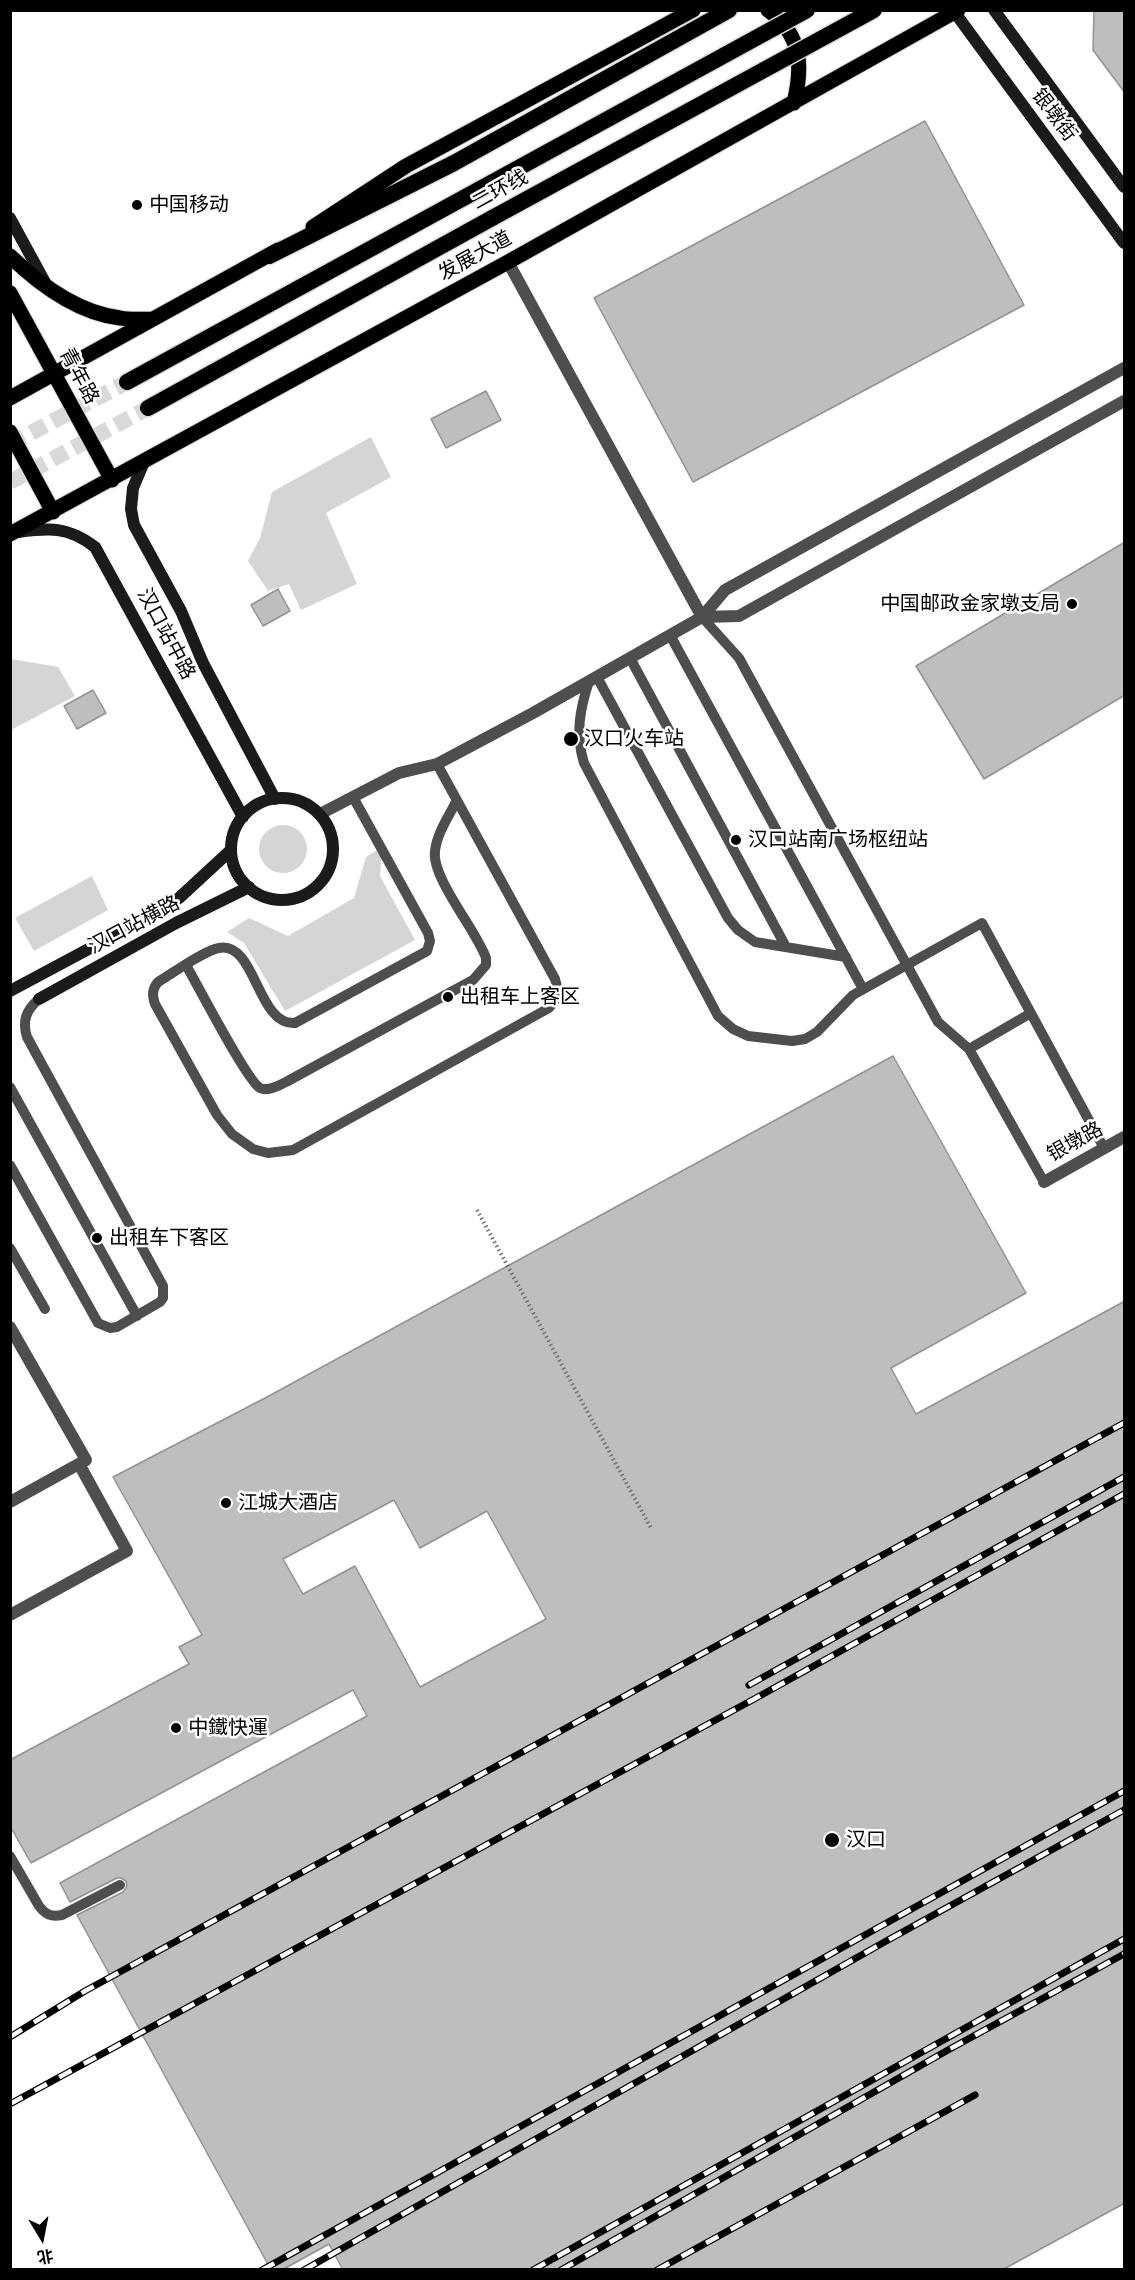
<!DOCTYPE html>
<html>
<head>
<meta charset="utf-8">
<style>
  body { margin:0 }
  #map { position:relative; width:1135px; height:2280px; overflow:hidden; background:#fff; font-family:Raleway,"Noto Sans SC",sans-serif }
  canvas { display:block }
  .frame { position:absolute; inset:0; border:12px solid #000; pointer-events:none }
  .north { position:absolute; left:12px; top:2208px; width:60px; height:60px; -webkit-text-stroke:4px #fff; paint-order:stroke; rotate:170deg; font-size:16px; font-weight:700; line-height:24px; text-align:center; color:#000 }
  .north::after { content:''; display:block; margin:auto; width:21px; height:27px; background:#000; clip-path:polygon(50% 0,100% 100%,50% 72%,0 100%) }
</style>
</head>
<body>
<div id="map">
<canvas width="1135" height="2280"></canvas>
<div class="frame"></div>
<div class="north">北</div>
</div>
<script>
const ctx = document.querySelector('canvas').getContext('2d');
ctx.lineJoin = 'round';
function fill(path, color) {
  ctx.fillStyle = color;
  ctx.fill(path, 'evenodd');
}
function trace(path, color, width, dash) {
  ctx.strokeStyle = color;
  ctx.lineWidth = width;
  ctx.lineCap = dash ? 'butt' : 'round';
  ctx.setLineDash(dash || []);
  ctx.stroke(path);
}
function drawText(font, color, halo, rows, align = 'center') {
  ctx.font = font + ' Raleway,"Noto Sans SC",sans-serif';
  ctx.lineWidth = 5;
  ctx.setLineDash([]);
  ctx.textBaseline = 'middle';
  ctx.strokeStyle = halo;
  ctx.fillStyle = color;
  for (const [text, x, y, turn = 0] of rows) {
    ctx.save();
    ctx.translate(x, y);
    ctx.rotate((+turn || 0) * Math.PI / 180);
    ctx.textAlign = isNaN(turn) ? turn : align;
    if (halo) ctx.strokeText(text, 0, 0);
    ctx.fillText(text, 0, 0);
    ctx.restore();
  }
}
fill(new Path2D(`
  M371,437L391,477L326,513L357,584L301,610L289,584L268,591L248,561L260,538L272,492Z
  M11,659L58,667L75,696L11,730Z
  M259 849a24 24 0 1 1 48 0a24 24 0 1 1-48 0Z
  M382,847L380,876L415,940L285,1011L244,943L227,932L249,918L288,936L354,898L366,857Z
  M92,876L108,910L34,951L15,918Z`), '#d5d5d5');
const building = new Path2D(`
  M1094,10H1125V93L1093,50Z
  M925,121L1024,305L693,482L594,298Z
  M486,391L501,420L446,448L431,419Z
  M1125,542V695L984,779L916,666Z
  M278,589L290,611L263,626L251,605Z
  M93,690L106,713L77,729L64,706Z
  M893,1056L1026,1293L891,1368L916,1414L1125,1301V2203L1002,2270H343L329,2244L282,2270H271L77,1915L123,1892L127,1886L126,1881L121,1878H117L70,1902L60,1883L367,1716L353,1690L31,1863L10,1826V1760L189,1664L179,1647L202,1635L113,1477L267,1397ZM394,1500L420,1548L487,1511L546,1619L420,1687L355,1566L303,1594L283,1559Z`);
fill(building, '#bebebe');
trace(building, '#929292', 1.5);
trace(new Path2D(`
  M10,444L127,382
  M10,482L148,408`), '#d9d9d9', 16, [16, 8]);
const primary = new Path2D(`
  M768,10C802,35 803,66 794,103
  M313,227L406,166L693,10
  M10,256C40,285 78,313 120,318C130,320 142,319 153,319
  M10,293L112,480
  M10,398L278,250
  M10,432L53,512
  M10,534L508,262L958,10`);
const trunk = new Path2D(`
  M269,256L454,163L729,10
  M127,382L480,189
  M148,408L494,217`);
trace(primary, '#dbdbdb', 17);
trace(trunk, '#dbdbdb', 19);
trace(new Path2D(`
  M477,1210L651,1528`), '#707070', 4, [1.5, 3]);
trace(new Path2D(`
  M702,617L739,658L938,1022L969,1049L1044,1182
  M670,635L863,989
  M630,658L786,947
  M597,677L728,918L738,930L755,942L846,957
  M589,681C580,709 575,734 584,763L718,1016L733,1029L748,1036L792,1041L805,1039L817,1032L853,995L982,923L1104,1148
  M353,797L428,933L430,941L427,951L295,1023C257,1026 256,941 219,948C203,951 173,973 158,982C152,989 152,995 155,1004L217,1115L232,1134L253,1149L268,1153L293,1150L549,1008C558,998 559,992 555,979L437,764
  M186,965C197,984 247,1081 260,1088C268,1092 279,1085 286,1082L473,980L486,965V958C476,930 431,877 435,851C437,833 449,816 457,800
  M969,1049L1031,1013
  M10,1087L137,1316
  M10,1165L98,1323L110,1328L117,1327L160,1302L163,1298V1286L27,1037C22,1021 26,1010 39,999
  M10,1248L45,1309
  M10,1856L39,1906C46,1915 51,1917 62,1915L120,1885`), '#4e4e4e', 10);
trace(new Path2D(`
  M508,262L702,617
  M702,617L739,616L1124,401
  M320,814L399,773L437,764L533,713L702,617L725,590L1124,368
  M1044,1182L1124,1137
  M10,1327L86,1460L10,1502
  M10,1615L127,1551L79,1464`), '#4e4e4e', 12);
trace(new Path2D(`
  M953,10L1124,243
  M994,10L1124,187
  M10,218L46,284
  M144,462L133,488L131,509L134,525L181,611L203,663L275,799
  M18,532C49,528 68,526 95,547L243,817
  M231 849a51 51 0 1 1 102 0a51 51 0 1 1-102 0Z
  M10,991L154,914L179,898L231,850
  M39,999L176,923L249,887`), '#1b1b1b', 12);
trace(primary, '#000', 15);
trace(trunk, '#000', 16);
const rail = new Path2D(`
  M749,1685L1124,1477
  M10,2037L85,1991L1124,1423
  M10,2104L756,1698L1124,1494
  M262,2270L1124,1791
  M304,2270L888,1940L1124,1810
  M533,2270L1124,1939
  M561,2270L948,2050L1124,1954
  M657,2270L975,2095`);
trace(rail, '#000', 7);
trace(rail, '#fff', 4.5, [14]);
const trunkBridge = new Path2D(`
  M480,189L807,10
  M494,217L874,10`);
trace(trunkBridge, '#dbdbdb', 19, []);
trace(trunkBridge, '#000', 16);
for (const [x, y, r, color] of [
  [137,205,6,"#000"],
  [1072,604,6,"#000"],
  [571,739,8,"#000"],
  [736,840,6,"#000"],
  [448,997,6,"#000"],
  [97,1238,6,"#000"],
  [226,1503,6,"#000"],
  [176,1728,6,"#000"],
  [832,1840,8,"#000"]
]) {
  const dot = new Path2D();
  dot.arc(x, y, r, 0, 2 * Math.PI);
  ctx.fillStyle = color;
  ctx.fill(dot);
  trace(dot, '#fff', 2);
}
drawText('20px', '#000', '#fff', [
  ["银墩街",1054,115,53],
  ["二环线",500,190,-29],
  ["发展大道",475,256,-29],
  ["青年路",79,376,62],
  ["汉口站中路",166,634,62],
  ["汉口站横路",134,925,-28],
  ["银墩路",1075,1142,-29]
]);
drawText('20px', '#000', '#fff', [
  ["中国移动",149,205],
  ["中国邮政金家墩支局",1060,604,"right"],
  ["汉口火车站",584,739],
  ["汉口站南广场枢纽站",748,840],
  ["出租车上客区",460,997],
  ["出租车下客区",109,1238],
  ["江城大酒店",238,1503],
  ["中鐵快運",188,1728],
  ["汉口",846,1840]
], 'left');
</script>
</body>
</html>
